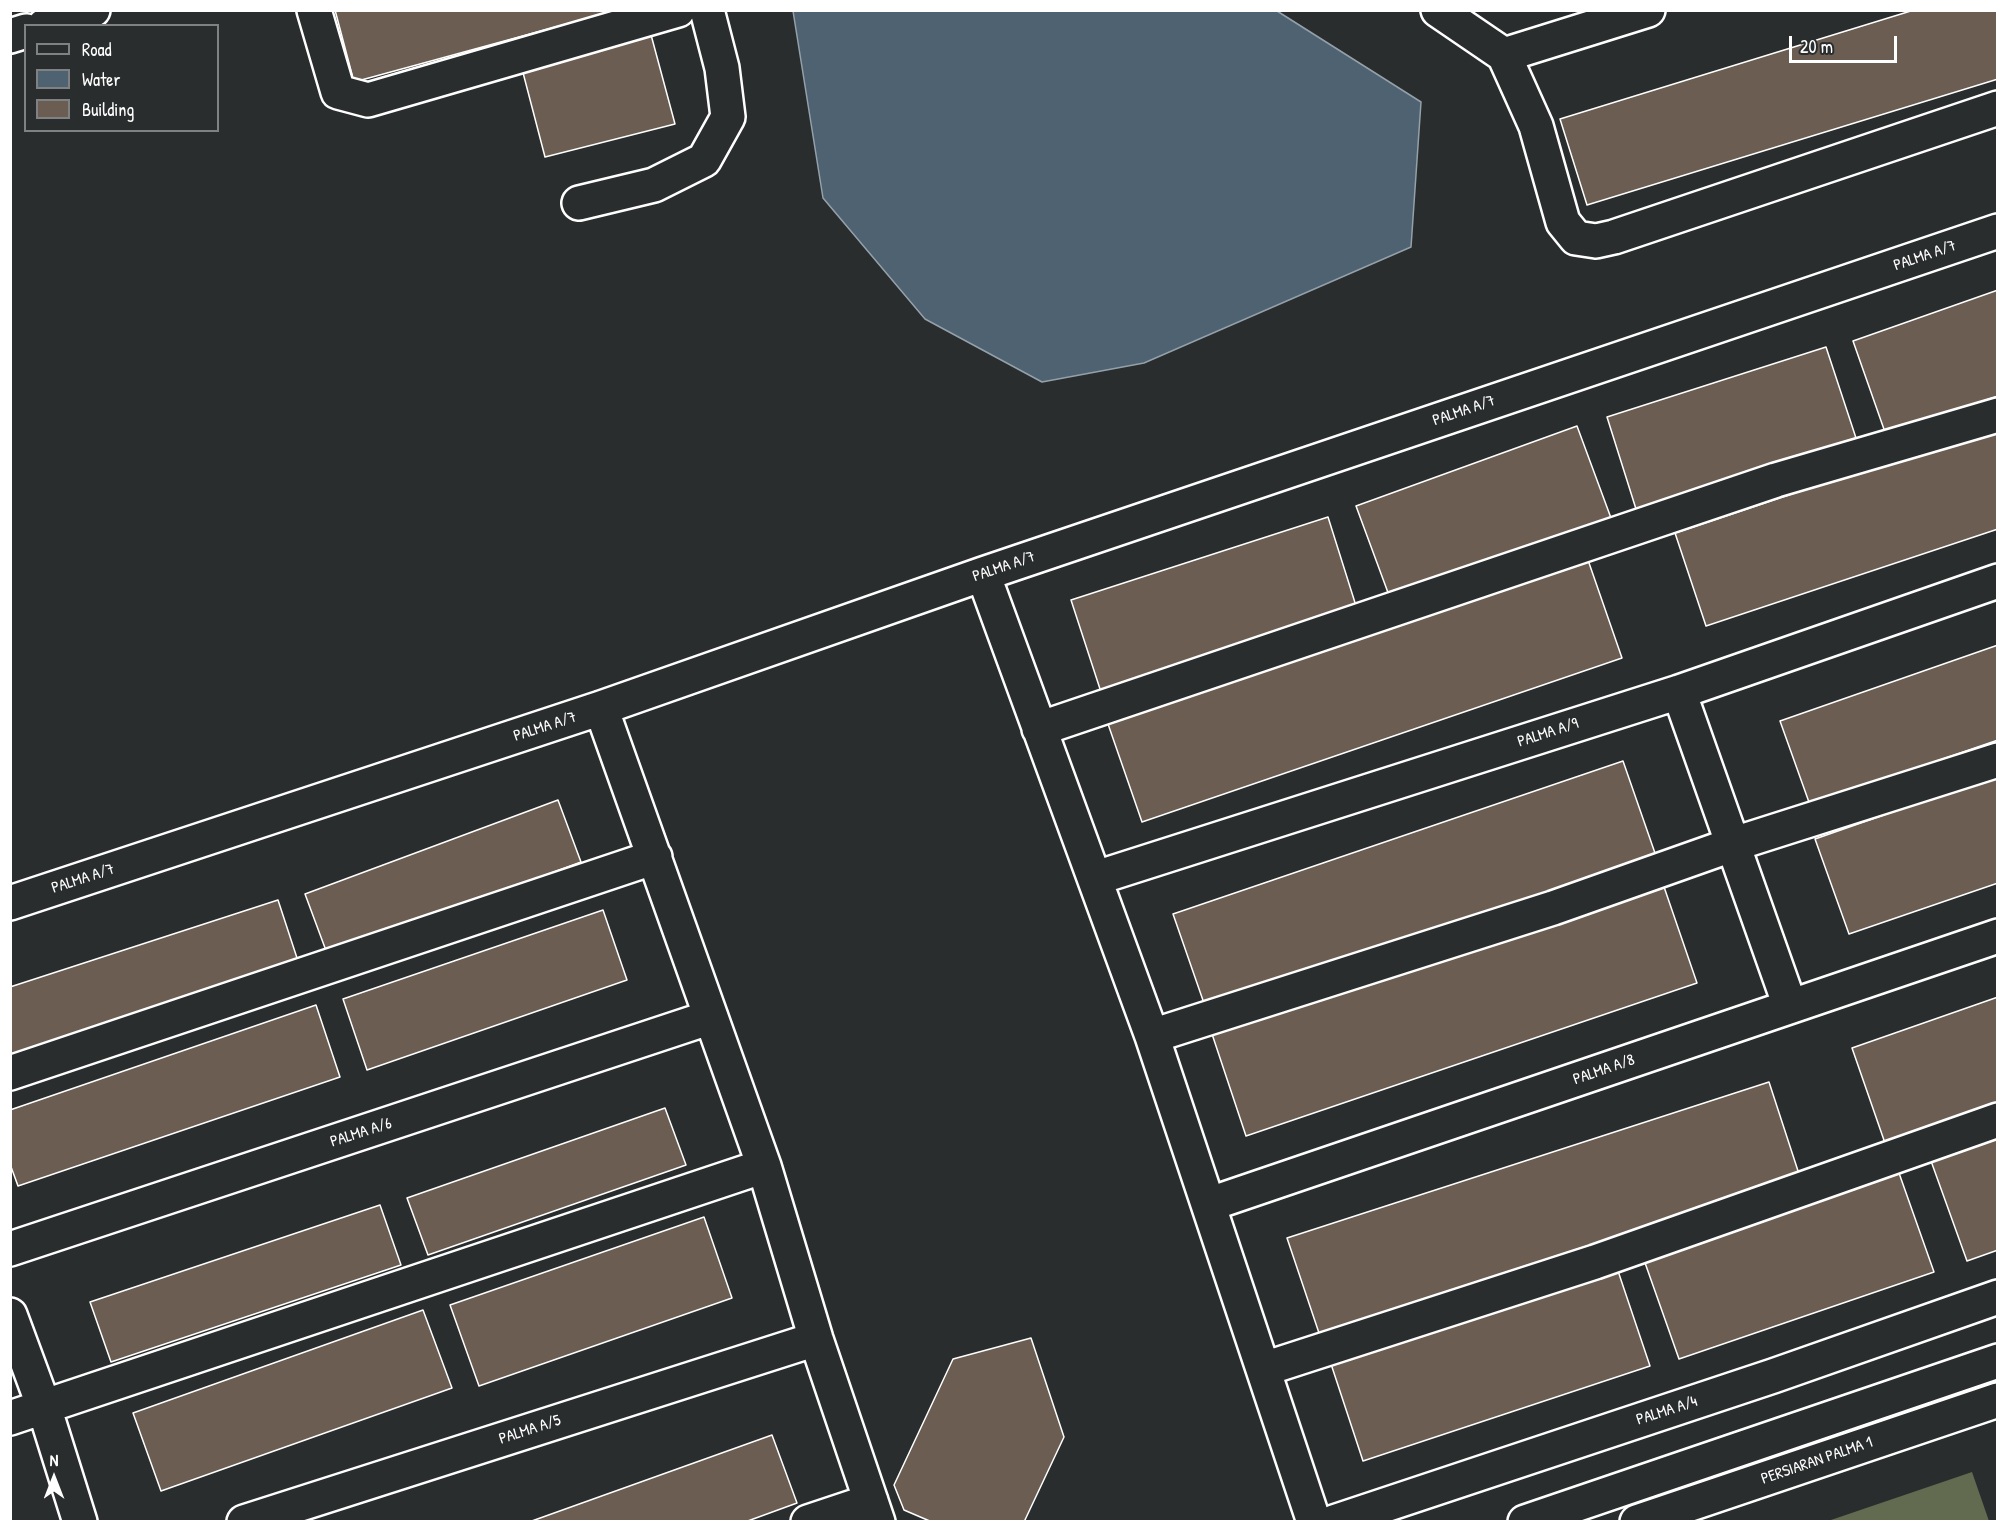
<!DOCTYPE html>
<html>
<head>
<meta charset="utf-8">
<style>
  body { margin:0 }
  #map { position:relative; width:2008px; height:1532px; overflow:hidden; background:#2a2d2e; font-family:"Patrick Hand",sans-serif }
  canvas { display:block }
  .frame { position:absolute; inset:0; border:12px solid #fff; pointer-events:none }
  .legend { position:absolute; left:24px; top:24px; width:195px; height:108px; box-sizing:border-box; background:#2a2d2e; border:2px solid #7f8182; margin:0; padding:8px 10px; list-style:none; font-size:18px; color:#fff }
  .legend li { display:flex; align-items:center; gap:12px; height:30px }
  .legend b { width:30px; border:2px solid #7f8182 }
  .north { position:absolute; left:24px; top:1448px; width:60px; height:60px; -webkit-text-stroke:4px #2a2d2e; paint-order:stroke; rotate:0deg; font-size:16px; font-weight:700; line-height:24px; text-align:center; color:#fff }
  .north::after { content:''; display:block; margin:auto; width:21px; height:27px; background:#fff; clip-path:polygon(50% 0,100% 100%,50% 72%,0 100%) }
  .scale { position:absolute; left:1789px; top:36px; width:108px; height:27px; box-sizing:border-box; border:3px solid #fff; border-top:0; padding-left:8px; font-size:18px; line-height:21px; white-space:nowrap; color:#fff; -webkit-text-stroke:4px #2a2d2e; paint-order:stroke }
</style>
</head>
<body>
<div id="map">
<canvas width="2008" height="1532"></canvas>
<div class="frame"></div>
<ul class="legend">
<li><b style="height:8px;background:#2a2d2e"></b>Road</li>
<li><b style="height:16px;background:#4e6271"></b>Water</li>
<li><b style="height:16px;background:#6b5d52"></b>Building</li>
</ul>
<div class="north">N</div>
<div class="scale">20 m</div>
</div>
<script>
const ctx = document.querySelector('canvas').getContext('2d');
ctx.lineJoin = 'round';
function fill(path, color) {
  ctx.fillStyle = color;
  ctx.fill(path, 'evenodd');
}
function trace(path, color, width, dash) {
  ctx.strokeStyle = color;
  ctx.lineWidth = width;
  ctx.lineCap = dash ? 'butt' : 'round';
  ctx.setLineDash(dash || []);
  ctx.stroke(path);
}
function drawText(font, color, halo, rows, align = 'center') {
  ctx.font = font + ' "Patrick Hand",sans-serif';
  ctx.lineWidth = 4.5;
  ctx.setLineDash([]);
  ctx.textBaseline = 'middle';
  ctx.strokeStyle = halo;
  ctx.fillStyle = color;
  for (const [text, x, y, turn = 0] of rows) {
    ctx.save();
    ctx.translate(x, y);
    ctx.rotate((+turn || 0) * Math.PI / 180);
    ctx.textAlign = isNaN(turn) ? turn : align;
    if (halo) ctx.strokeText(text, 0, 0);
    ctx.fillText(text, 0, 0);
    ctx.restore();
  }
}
fill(new Path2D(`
  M1972,1472L1989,1521H1828Z`), '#626a50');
const water = new Path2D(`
  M793,11H1277L1421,102L1411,247L1144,363L1042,382L925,319L823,198Z`);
fill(water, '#4e6271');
trace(water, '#95a1aa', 1.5);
const building = new Path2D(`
  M335,10H618L354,82Z
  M1914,10H1998V79L1587,205L1560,119Z
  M650,31L675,124L545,157L521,65Z
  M1998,290V396L1886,435L1853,341Z
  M1826,347L1856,438L1636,509L1607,417Z
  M1998,425V529L1706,626L1675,533Z
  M1577,426L1611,518L1390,598L1356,506Z
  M1328,517L1357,609L1101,692L1071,600Z
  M1588,560L1622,658L1142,822L1108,724Z
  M1998,645V740L1810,805L1780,721Z
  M1623,761L1656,856L1206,1009L1173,914Z
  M1998,775V883L1849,934L1815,839Z
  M558,800L581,862L328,956L305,894Z
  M1662,881L1697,983L1246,1136L1212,1034Z
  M278,900L298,961L10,1055V987Z
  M603,910L627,980L367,1070L343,999Z
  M1998,997V1107L1886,1146L1852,1048Z
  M316,1005L340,1077L18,1186L10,1164V1110Z
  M1769,1082L1800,1177L1319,1333L1287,1238Z
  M665,1108L686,1165L428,1255L407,1198Z
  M1998,1138V1250L1967,1261L1931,1161Z
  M1899,1173L1934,1272L1679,1359L1644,1260Z
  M380,1205L401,1265L111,1362L90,1302Z
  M704,1217L732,1298L479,1386L450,1305Z
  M1617,1268L1650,1366L1363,1461L1331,1364Z
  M423,1310L452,1388L161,1491L133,1413Z
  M1031,1338L1064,1437L1024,1522H932L904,1510L894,1485L953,1359Z
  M772,1435L797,1503L745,1522H529Z`);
fill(building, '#6b5d52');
trace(building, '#fff', 1.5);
const minor = new Path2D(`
  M314,10L338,92L368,100L678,10
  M1438,10L1504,55L1648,10
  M44,26L93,10
  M10,36L26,31
  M1504,55L1536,126L1563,222L1576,238L1596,241L1614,237L1998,108
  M579,203L654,185L704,160L728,117L722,68L707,10
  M983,574L1152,1036L1314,1522
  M1679,692L1790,1006
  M601,708L764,1166L816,1339L878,1522
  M1039,729L1776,480L1998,415
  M1096,878L1679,692L1998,581
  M10,903L601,708L983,574L1998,231
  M1152,1036L1553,908L1734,844L1998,760
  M10,1073L655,857
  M1210,1204L1998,936
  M10,1249L711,1017
  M10,1315L44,1407L80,1522
  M1264,1369L1595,1262L1998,1120
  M10,1418L764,1166
  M244,1522L816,1339
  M808,1522L871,1501
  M1334,1522L1773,1376L1998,1297
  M1525,1522L1998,1361
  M1637,1522L1998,1400`);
trace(minor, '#fff', 38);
trace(minor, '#2a2d2e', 33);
drawText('16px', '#fff', '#2a2d2e', [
  ["PALMA A/7",1925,256,-19],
  ["PALMA A/7",1464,411,-19],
  ["PALMA A/7",1004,567,-19],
  ["PALMA A/7",545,727,-18],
  ["PALMA A/9",1548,733,-18],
  ["PALMA A/7",83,879,-18],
  ["PALMA A/8",1604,1070,-19],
  ["PALMA A/6",361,1133,-18],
  ["PALMA A/4",1667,1411,-18],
  ["PALMA A/5",530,1430,-18],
  ["PERSIARAN PALMA 1",1817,1461,-19]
]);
</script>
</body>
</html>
